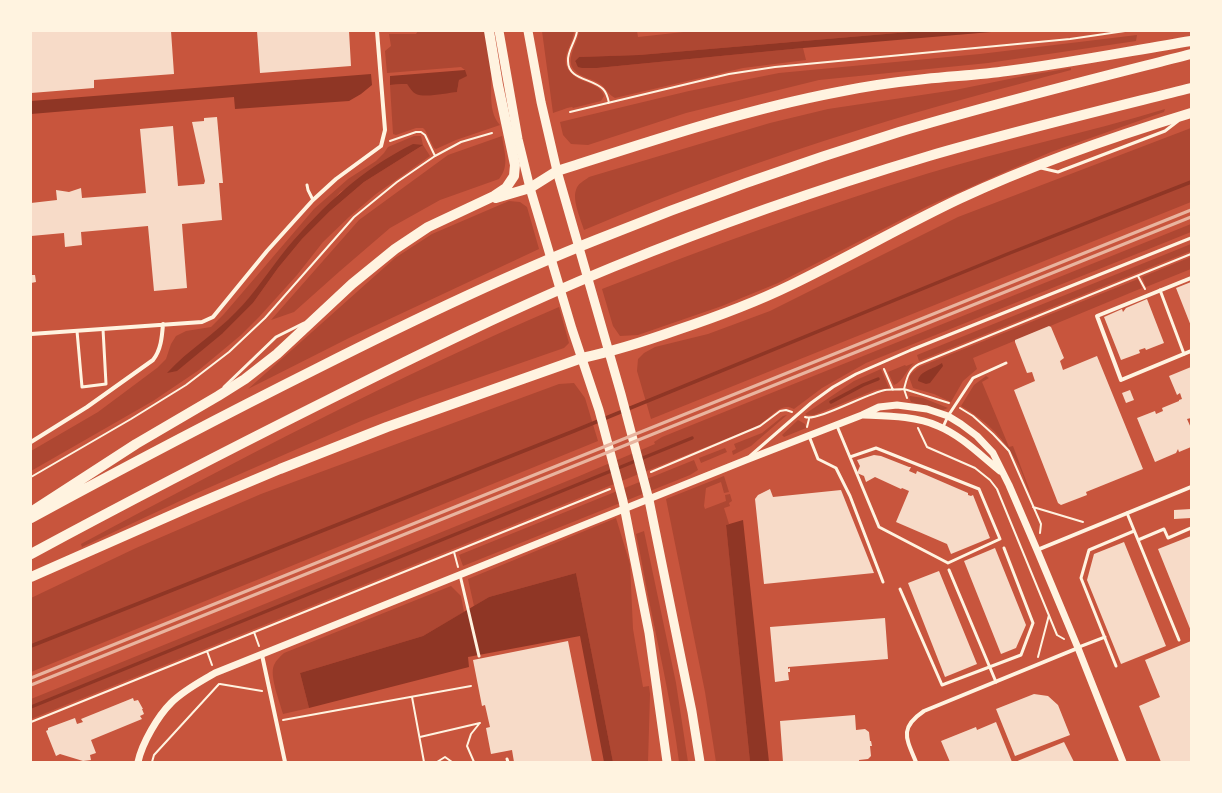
<!DOCTYPE html>
<html>
<head>
<meta charset="utf-8">
<style>
  body { margin:0 }
  #map { position:relative; width:1222px; height:793px; overflow:hidden; background:#c8553d; font-family:"Sofia Sans Condensed",sans-serif }
  canvas { display:block }
  .frame { position:absolute; inset:0; border:32px solid #fff3e0; pointer-events:none }
</style>
</head>
<body>
<div id="map">
<canvas width="1222" height="793"></canvas>
<div class="frame"></div>
</div>
<script>
const ctx = document.querySelector('canvas').getContext('2d');
ctx.lineJoin = 'round';
function fill(path, color) {
  ctx.fillStyle = color;
  ctx.fill(path, 'evenodd');
}
function trace(path, color, width, dash) {
  ctx.strokeStyle = color;
  ctx.lineWidth = width;
  ctx.lineCap = dash ? 'butt' : 'round';
  ctx.setLineDash(dash || []);
  ctx.stroke(path);
}
fill(new Path2D(`
  M418,31H485C487,45 490,60 491,74C492,91 488,112 500,125L456,140L436,149L434,148L425,130L423,128H416L396,135L393,134L390,85L401,84H407L414,92H457L459,80L465,70L461,67L387,73L385,51L391,46L389,34H416Z
  M542,31H574C573,47 557,59 572,74C580,83 601,83 604,96L601,101L573,108L572,107C565,108 560,111 553,113Z
  M579,31H637L638,37L693,31H921L639,55L579,57L575,61L576,64L597,68L803,48L806,60L743,68L615,98C607,94 606,87 599,83C591,79 582,77 576,72C563,61 578,44 579,31Z
  M1137,35L1136,41L988,63L819,80L686,113L588,145L571,144L563,135L560,122L689,91L779,73L980,54Z
  M1071,68V70C1001,89 931,107 862,129C768,158 675,191 584,230C581,220 572,200 576,190C578,183 584,181 589,177L770,123L828,109L955,90L1024,76Z
  M1165,109L1164,112L1051,152L993,177L928,206L778,283L722,306L638,335L620,336L613,326L602,289C709,247 816,208 926,174C1005,150 1086,133 1165,109Z
  M1191,128V202L651,419L637,371L638,359L644,353L655,347L708,334L770,311L958,217Z
  M414,136H421L423,145L430,156L376,194L349,217L323,242L297,275L259,317L241,335L199,370L153,401L31,471V451L98,412L157,368L166,359L171,344L176,336L186,331L211,327L224,314L314,209L348,179L376,161L384,153L388,147ZM423,145L364,182L330,211L302,239L278,268L253,303L223,333L213,334L237,312L340,192Z
  M502,136C504,151 510,166 499,179L440,200L390,228L340,271L294,312L271,320L359,220L448,155Z
  M509,201L520,202L527,207L539,249L349,338L248,389L395,258L432,234Z
  M1191,224V232L866,363L822,388L794,409C782,402 774,414 764,421C761,424 757,426 753,428L31,719V699L577,477L655,444L654,442L662,437Z
  M1191,244V251L919,361L917,355Z
  M1191,257V269L1146,287L1142,277Z
  M1138,279L1142,288L973,358L977,369L963,381L951,402L934,394L913,388L909,377L912,373L919,367Z
  M559,307L569,343L564,348L420,398L361,421L199,492L82,547L81,544C238,460 396,377 559,307Z
  M914,363C906,370 903,382 894,385L888,372L905,365L906,366Z
  M881,369L889,388L875,390L814,415H807L805,414L854,381Z
  M986,376L989,378L982,382L1009,447L1013,446L1031,494C1026,486 1023,474 1019,466C1006,440 986,420 961,406L974,385Z
  M574,383L585,398L598,441L31,672V598L136,548L261,494L559,384Z
  M910,396L923,398L948,408L943,410L911,402L909,397Z
  M787,415L751,446L733,455L732,451L736,449L734,444L762,433L783,416Z
  M798,420L805,424L806,428L784,437L782,435Z
  M725,448L727,452L701,463L699,458Z
  M694,460L698,470L690,475L463,566L459,555Z
  M724,476L729,492L724,493L721,482L706,488L704,506L705,509L726,501L725,495L730,494L732,501L729,503L730,506L724,508L729,524L726,525L750,762H716L705,692L666,499Z
  M616,518L630,564L633,629L643,687L649,686L650,694L648,762H613L576,573L489,597L474,606L468,579Z
  M644,531L676,683L688,762H679C673,712 662,664 652,615C646,588 642,561 636,534Z
  M451,586L461,596L464,612L423,636L300,673L309,708L283,714C280,702 269,676 274,665C276,660 280,657 284,653Z`), '#ae4732');
fill(new Path2D(`
  M921,31H1003L803,48L597,68H582L578,67L575,61L579,57L639,55Z
  M465,70L467,76L459,80L457,92C447,93 425,98 416,94C412,92 410,88 407,84H401L390,85V76Z
  M371,74L372,85L361,94L349,101L235,109L234,97L31,114V101Z
  M413,144L423,145L364,182L330,211L302,239L278,268L253,303L223,333L177,371L167,373C188,350 215,334 236,312C255,293 270,269 287,248C324,205 362,169 413,144Z
  M942,363L943,366L930,383L926,384L918,381C919,371 934,369 942,363Z
  M743,520L769,762H750L726,525Z
  M576,573L613,762H604L580,636L468,657L469,667L309,708L300,673L423,636L489,597Z`), '#8f3625');
trace(new Path2D(`
  M831,402L863,385L878,379
  M31,646L574,431L1010,253L1191,182
  M31,707L692,438`), '#8f3625', 3.5);
fill(new Path2D(`
  M31,31H171L174,74L94,80V88L31,93Z
  M257,31H349L351,66L260,73Z
  M217,117L223,183H219L222,220L182,224L187,288L154,291L148,226L81,232L82,245L65,247L64,233L31,236V203L57,200L56,190L69,192L81,188L82,198L146,193L140,129L173,126L178,186L204,184L205,181L192,122L204,121V118Z
  M31,275H35L36,282L31,283Z
  M1191,282V326L1176,288Z
  M1147,299L1164,343L1146,350L1145,348L1139,350L1140,353L1121,360L1104,317L1122,309L1123,312L1126,308Z
  M1049,326L1051,327L1064,358L1060,361L1063,370L1097,356L1143,469L1086,492L1087,495L1061,505L1058,503L1014,390L1035,381L1032,372L1027,373L1015,342V340Z
  M1191,367V418L1187,419L1191,428V447L1179,452L1178,449L1176,453L1155,462L1137,418L1155,411L1156,414L1163,411L1162,408L1179,401V400L1182,399L1180,393L1177,395L1169,376Z
  M1130,390L1134,400L1126,403L1122,393Z
  M874,455L881,456L909,467H911L909,471L916,474L917,471L968,493V495L971,496L973,495L990,538L951,554L947,544L896,522L909,491L902,488L901,489L875,477L866,482L864,476L857,473L860,466L857,460Z
  M770,489L773,497L841,490L874,573L764,584L755,499L758,495Z
  M1191,509V518L1174,519V510Z
  M1191,536V562H1190L1191,566V631L1158,549Z
  M1124,542L1166,646L1121,664L1087,580L1094,554Z
  M995,548L1026,625L1016,648L1001,654L964,561Z
  M939,571L977,664L945,677L908,583Z
  M885,618L888,659L788,667V669L790,668V672H788L789,680L775,682L770,627Z
  M568,641L592,762H514L512,750L491,754L486,728L490,727L485,705L482,706L473,660Z
  M1191,641V762H1161L1139,706L1160,697L1145,660Z
  M1034,694L1048,696L1058,705L1070,735L1015,756L996,709Z
  M133,698L134,701L138,700L143,709H142L144,714L140,716L142,719L91,740L96,753L90,755L91,760L83,761L60,754L56,756L46,731L48,730V728L75,718L77,724L83,722L81,719Z
  M855,715L856,730L865,729L869,732L870,741H871L872,746H870L871,756L868,759L859,760V762H783L780,721Z
  M996,722L1012,762H950L941,741L976,727L977,730Z
  M1064,742L1074,762H1015Z`), '#f7dbc8');
trace(new Path2D(`
  M577,31C576,41 567,51 568,61C568,80 592,78 603,89C607,93 608,98 609,103
  M570,112L729,74L775,67L1070,39L1125,31
  M390,141L416,132H421L425,135L435,156
  M1138,276L1145,289
  M884,369L893,390
  M904,389L907,398
  M904,389L949,403
  M960,408L973,416L993,434L1009,451L1041,524L1040,533
  M805,417C816,422 868,393 885,390C891,389 898,390 904,389C907,378 908,370 919,364L1191,254
  M807,427L809,419
  M918,428L927,447L975,468L990,480L997,489L1057,635L1064,639
  M651,472L760,426L780,411L786,410L792,412
  M31,477L131,419L186,385L229,352L265,318L354,217L397,182L435,156L461,142L492,133
  M1033,507L1083,522
  M454,552L458,567
  M254,632L259,646
  M207,651L212,665
  M1038,657L1049,615
  M220,684L262,691
  M412,697L424,762
  M283,720L471,686
  M31,722L610,489
  M420,737L480,723
  M152,762L154,755L219,684
  M437,762L445,757L452,762
  M474,762L467,746L471,734L479,724`), '#fff3e0', 2);
trace(new Path2D(`
  M1041,168L1058,172L1063,170L1165,131L1178,121
  M307,185L308,190L313,200
  M1160,290L1184,354
  M77,331L82,387L106,384L103,329
  M224,387L276,337L304,323
  M837,426L879,527L948,563L1000,539L979,489L876,448L850,457
  M943,427L948,416L973,378L1006,363
  M809,436L818,459L836,468L850,496L883,582
  M750,456L811,403L833,387L856,374L911,350L1191,238
  M1127,513L1179,640
  M1138,540L1164,529L1168,538L1191,528
  M949,570L996,682
  M460,575L479,656
  M900,589L942,685L1021,655L1033,623L1004,548
  M1079,647L1105,637
  M1116,666L1081,578L1089,550L1134,531
  M507,759L508,762`), '#fff3e0', 3);
trace(new Path2D(`
  M1191,278L1097,316L1121,380L1191,351
  M31,334L202,322L213,317L267,251L313,200L336,179L381,146L385,130L377,31
  M31,442L87,407L153,360C161,350 162,337 163,324
  M1037,550L1191,487
  M262,655L285,762
  M916,762C906,738 899,728 924,711L1078,648`), '#fff3e0', 4);
trace(new Path2D(`
  M863,415C887,416 916,416 938,426C962,436 980,455 1000,471
  M138,762C142,743 158,716 171,703C184,690 200,682 215,673L746,460L862,415L879,407L897,405L927,409L948,416L961,424L977,436L993,453L1009,485L1037,550L1078,648L1123,762`), '#fff3e0', 7);
trace(new Path2D(`
  M499,31L518,139L530,188L572,329L599,410L623,501L649,633L667,762
  M528,31L541,102L557,171L621,394L649,500L692,712L700,762`), '#fff3e0', 9);
trace(new Path2D(`
  M496,198L530,188L557,171L576,165C663,137 749,109 838,92C867,86 896,82 925,79C952,76 980,75 1007,71C1069,63 1130,51 1191,41
  M31,512L136,444L218,396L245,379L277,354L352,284L395,249L428,227L494,196L506,188L514,176L515,165L498,85L489,31
  M31,518C125,467 220,417 316,369C407,323 500,278 596,240C695,200 796,164 899,132C995,103 1093,79 1191,54
  M31,554C129,501 228,450 328,400C422,353 516,307 613,267C716,225 822,188 929,156C1015,131 1103,110 1191,88
  M31,577L192,506L280,469L387,427L582,358C614,351 646,341 677,330C716,317 754,303 791,285C847,258 902,226 959,199C1034,164 1112,137 1191,113`), '#fff3e0', 10);
trace(new Path2D(`
  M31,678L1191,210
  M31,685L1191,217`), '#e9b49f', 3);
</script>
</body>
</html>
